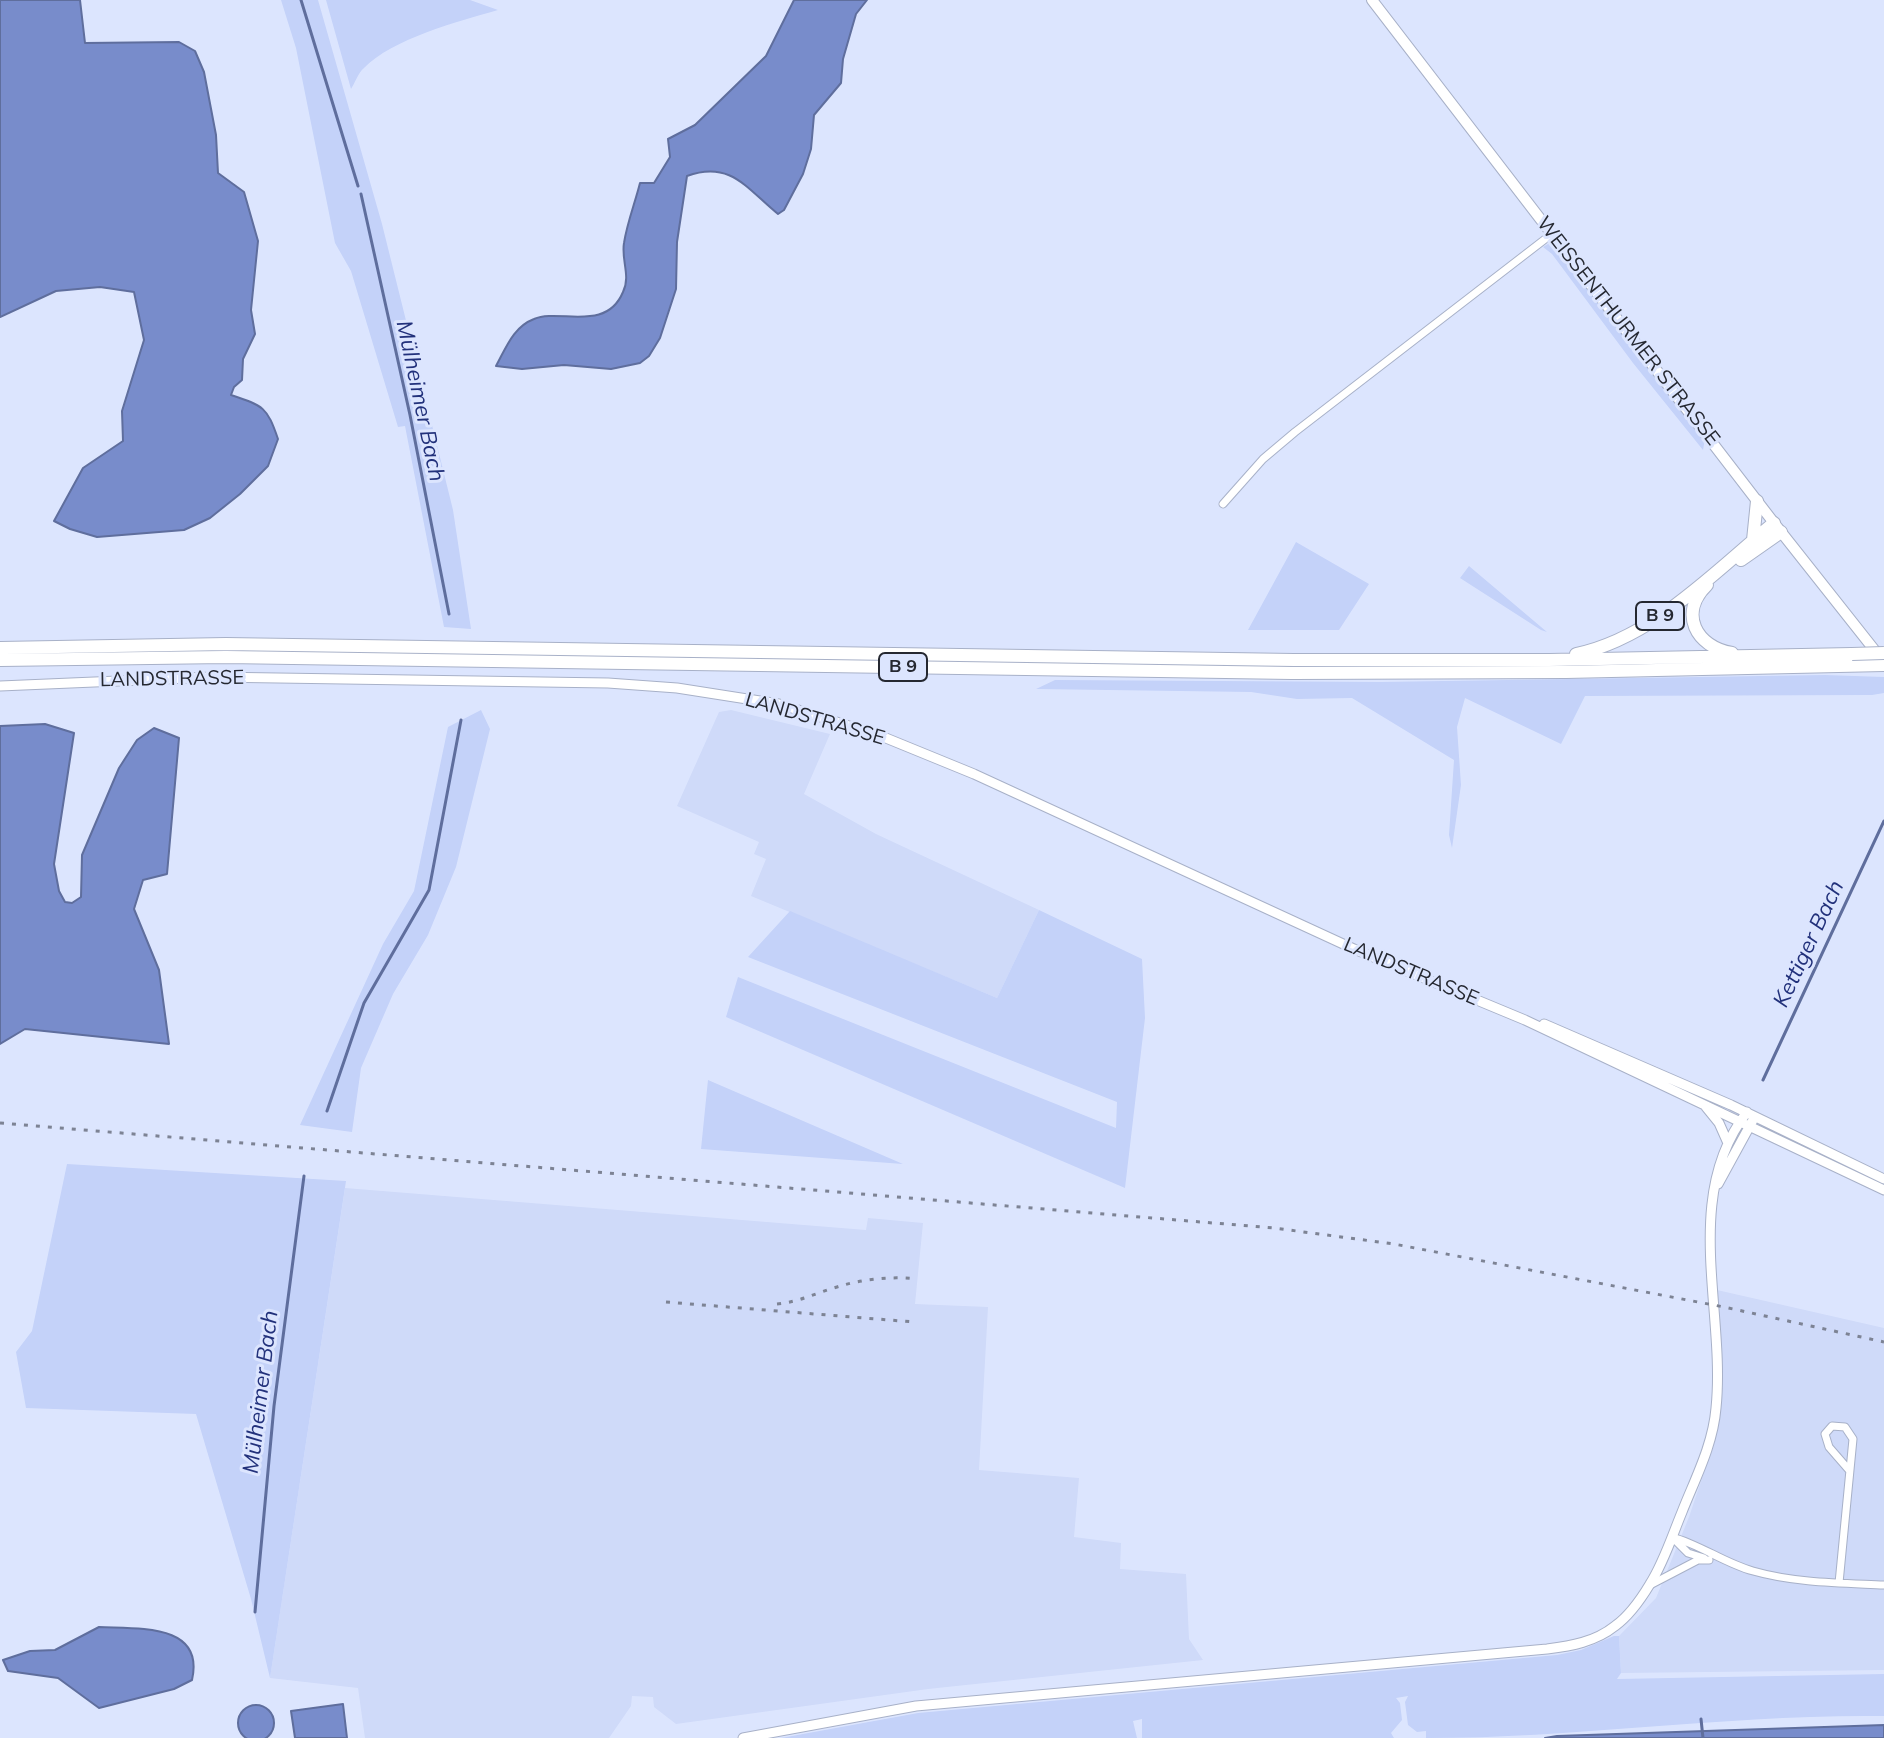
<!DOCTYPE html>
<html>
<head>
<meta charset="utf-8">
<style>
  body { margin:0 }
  canvas { display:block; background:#dce5fe }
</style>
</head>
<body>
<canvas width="1884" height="1738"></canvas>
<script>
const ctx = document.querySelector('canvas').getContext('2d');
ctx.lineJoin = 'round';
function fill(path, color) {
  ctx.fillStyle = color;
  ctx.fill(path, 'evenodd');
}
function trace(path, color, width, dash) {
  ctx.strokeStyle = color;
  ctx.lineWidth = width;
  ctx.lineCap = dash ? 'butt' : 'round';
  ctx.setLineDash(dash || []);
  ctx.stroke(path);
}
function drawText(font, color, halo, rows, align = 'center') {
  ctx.font = font + ' Mulish,sans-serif';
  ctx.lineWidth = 6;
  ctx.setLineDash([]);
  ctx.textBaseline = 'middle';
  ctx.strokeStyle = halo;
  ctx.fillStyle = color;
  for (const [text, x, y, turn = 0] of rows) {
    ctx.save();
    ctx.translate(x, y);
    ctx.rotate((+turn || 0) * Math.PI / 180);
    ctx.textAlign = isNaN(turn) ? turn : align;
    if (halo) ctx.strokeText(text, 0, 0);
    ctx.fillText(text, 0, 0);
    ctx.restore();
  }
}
fill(new Path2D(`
  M731,710L830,734L804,794L876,834L1039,910L997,998L751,896L766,859L754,854L759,842L677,806L719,712Z
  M345,1188L866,1230L868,1218L923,1223L915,1304L988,1307L979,1470L1079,1478L1074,1537L1121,1543L1120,1569L1186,1574L1189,1639L1203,1660L928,1689L676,1724L654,1707L653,1697L632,1696L631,1706L609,1738H365L358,1688L270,1678Z
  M1717,1290L1884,1328V1670L1621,1673L1619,1636L1656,1598L1689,1517L1710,1454L1720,1415L1723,1377Z`), '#cfdaf9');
fill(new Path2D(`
  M281,0H318L382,224L430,417L453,510L471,629L444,627L405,426L398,427L351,271L335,243L296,48Z
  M326,0H470L498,10C459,21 392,39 364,68C358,73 355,83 351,89Z
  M1548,244L1556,245L1705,439L1703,450L1633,363L1552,254L1543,247Z
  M1296,542L1369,584L1339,630H1248Z
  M1469,566L1547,632L1541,630L1460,578Z
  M1825,675L1884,677V693L1872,695L1585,696L1561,744L1465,698L1457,727L1461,785L1452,848L1449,835L1454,760L1352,698L1297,699L1251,692L1036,689L1055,680L1381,682Z
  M481,710L490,729L456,867L428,935L393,994L361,1068L352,1132L300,1125L383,944L414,891L448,727Z
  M1039,910L1142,959L1145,1018L1125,1188L726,1017L738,977L1116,1128L1117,1102L748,957L790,911L997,998Z
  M708,1080L903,1164L701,1149Z
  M67,1164L346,1181L270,1678L251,1599L196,1414L26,1408L16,1352L32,1331Z
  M1614,1636H1619L1621,1673L1617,1679L1884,1674V1716C1731,1714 1578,1738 1426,1738V1731L1417,1732L1408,1725L1405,1702L1408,1696L1396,1698L1400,1703L1402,1720L1391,1733L1394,1738H1142V1719L1133,1721L1137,1738H781L918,1713L1557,1655L1581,1650Z`), '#c4d2f9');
const water = new Path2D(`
  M0,0H80L85,43L179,42L195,51L204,72L216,135L218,173L244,192L258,241L251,310L255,334L243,359L242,380L234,387L231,395C264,406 267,407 278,439L268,466L240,494L210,518L184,530L97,537L70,529L54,521L83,468L123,441L122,411L144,340L134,292L100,287L56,291L0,317Z
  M794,0H867L856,14L843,59L841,83L814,115L811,149L803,174L784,210L778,214C747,189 731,160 687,176L677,242L676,289L660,338L649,356L640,363L611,369L564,365L522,369L496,366C506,348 513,327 534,319C559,308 606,333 623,292C631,276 621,260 624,243C627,223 635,203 640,183H654L670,157L668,139L695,125L766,56Z
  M45,724L74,733L54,864L59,891L65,902L72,903L81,897L82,855L119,768L137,740L154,728L179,738L167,874L143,880L134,909L159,970L169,1044L25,1029L0,1044V726Z
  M99,1627C138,1629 205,1623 192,1680L174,1689L99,1708L58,1678L8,1671L3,1660L30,1651L55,1650Z
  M343,1704L347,1738H295L291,1711Z
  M238 1723a18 18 0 1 1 36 0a18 18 0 1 1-36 0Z
  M1884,1725V1738H1545L1557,1736Z`);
fill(water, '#788ccb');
trace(water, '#5f6e9d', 2);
trace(new Path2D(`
  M301,0L358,186
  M361,194L410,415L449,614
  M1763,1080L1884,821
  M327,1111L364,1003L429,890L461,720
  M255,1612L274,1406L304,1176
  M1701,1719L1703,1738`), '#5f6e9d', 3);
const minor = new Path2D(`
  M1223,504L1263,459L1295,432L1553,233
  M1672,1537C1701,1545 1724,1563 1753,1571C1795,1583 1841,1583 1884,1585
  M1672,1537L1688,1553L1704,1558
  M1839,1583L1853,1439L1845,1427L1832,1426L1825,1434L1829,1447L1849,1470
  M1652,1584L1698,1560H1709`);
const tertiary = new Path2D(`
  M0,686L212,677L608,683L677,688L779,704L881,736L974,774L1354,949L1525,1020L1884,1190
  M1544,1024L1731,1105L1884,1179
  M1706,1107L1719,1123L1727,1141
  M1718,1184L1753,1120
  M743,1738L916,1706L1547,1649C1571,1646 1595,1642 1615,1626C1629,1616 1641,1599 1650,1584C1664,1562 1672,1536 1682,1512C1695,1479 1713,1445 1716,1408C1726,1311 1681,1197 1747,1112`);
const secondary = new Path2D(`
  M1372,0L1774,523L1880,657`);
const trunk = new Path2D(`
  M1753,540L1757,501
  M1741,560L1781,532
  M1707,585C1678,613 1696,647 1732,653
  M0,648L226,644L1294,660H1549L1852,654
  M1576,654C1653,638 1714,572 1774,523
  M0,660L226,657L1292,673L1566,672L1884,665`);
trace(minor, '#a8b1c8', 9);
trace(tertiary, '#a8b1c8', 11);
trace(secondary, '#a8b1c8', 12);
trace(trunk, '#a8b1c8', 14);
trace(minor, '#fff', 7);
trace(tertiary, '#fff', 9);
trace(secondary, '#fff', 10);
trace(trunk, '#fff', 12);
trace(new Path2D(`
  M0,1123L1274,1228L1394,1244L1724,1307L1884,1342
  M666,1302L914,1322
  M777,1304C799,1302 816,1293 837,1287C862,1279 891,1276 917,1279`), '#7d8394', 3, [4, 8]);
const trunkBridge = new Path2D(`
  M1852,654L1884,653`);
trace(trunkBridge, '#a8b1c8', 14, []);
trace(trunkBridge, '#fff', 12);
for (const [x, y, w] of [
  [1660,616,48],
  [903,667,48]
]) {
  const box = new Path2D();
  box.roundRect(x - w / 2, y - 14, w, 28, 6);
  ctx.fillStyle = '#dce5fe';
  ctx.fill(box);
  trace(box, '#252831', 2);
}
drawText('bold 18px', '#252831', null, [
  ["B 9",1660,616],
  ["B 9",903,667]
]);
drawText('20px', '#252831', '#dce5fe', [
  ["WEISSENTHURMER STRASSE",1628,331,52],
  ["LANDSTRASSE",172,679,-1],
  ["LANDSTRASSE",815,719,16],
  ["LANDSTRASSE",1411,972,23]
]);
drawText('italic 22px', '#22317b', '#dce5fe', [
  ["Mülheimer Bach",420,401,78],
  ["Kettiger Bach",1809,944,-65],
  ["Mülheimer Bach",261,1392,-83]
]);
</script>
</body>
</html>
